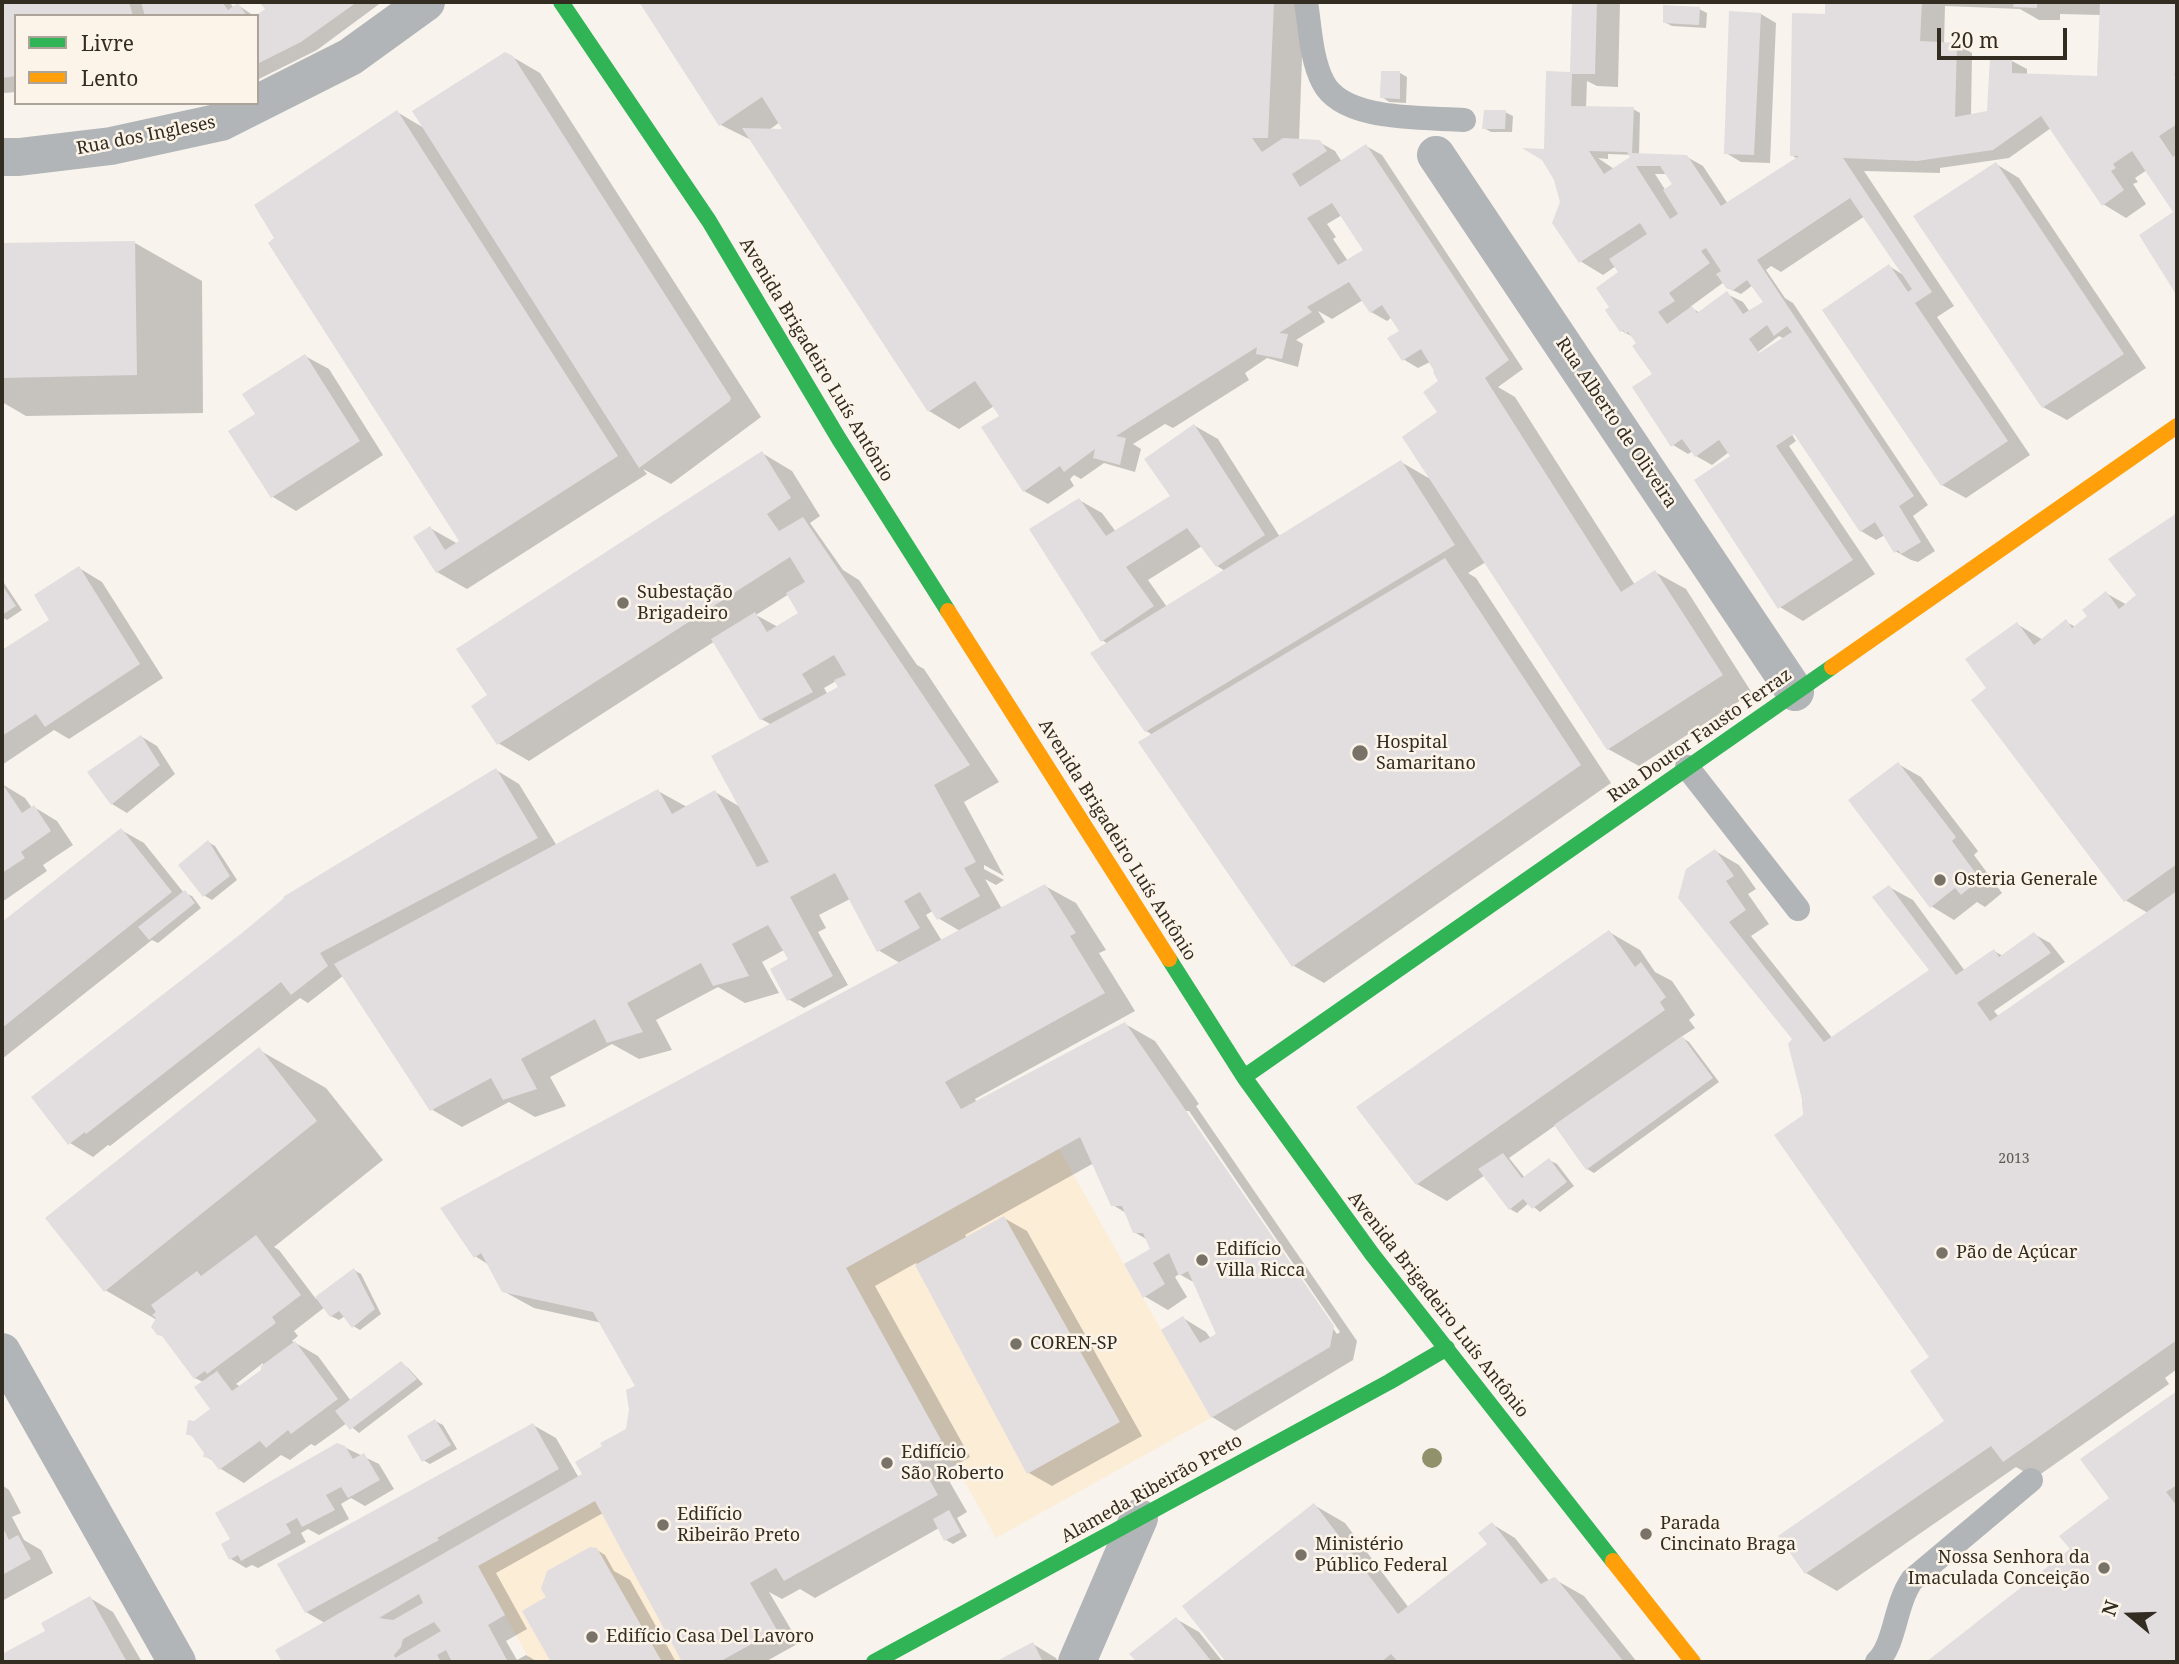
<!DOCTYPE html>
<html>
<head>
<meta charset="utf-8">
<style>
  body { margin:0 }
  #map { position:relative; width:2179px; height:1664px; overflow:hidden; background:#f8f3ed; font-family:"Noto Serif",serif }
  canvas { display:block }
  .frame { position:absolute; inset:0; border:4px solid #332c21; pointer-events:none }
  .legend { position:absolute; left:14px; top:14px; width:245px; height:91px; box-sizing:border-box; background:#fcf4e9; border:2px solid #aca499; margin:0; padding:9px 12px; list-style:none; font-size:21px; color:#332c21 }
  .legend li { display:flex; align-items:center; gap:14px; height:35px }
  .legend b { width:35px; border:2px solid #aca499 }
  .north { position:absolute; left:2095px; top:1580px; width:70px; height:70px; -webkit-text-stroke:5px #fcf4e9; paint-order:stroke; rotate:289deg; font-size:19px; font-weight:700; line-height:28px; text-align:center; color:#332c21 }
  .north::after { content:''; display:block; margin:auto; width:24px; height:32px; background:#332c21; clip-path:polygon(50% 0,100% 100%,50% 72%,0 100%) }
  .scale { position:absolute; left:1937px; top:28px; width:130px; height:32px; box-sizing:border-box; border:4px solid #332c21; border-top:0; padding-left:9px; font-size:21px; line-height:24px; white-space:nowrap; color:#332c21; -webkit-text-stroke:5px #fcf4e9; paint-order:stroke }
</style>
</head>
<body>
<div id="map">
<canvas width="2179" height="1664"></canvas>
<div class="frame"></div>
<ul class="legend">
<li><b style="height:9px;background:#30b455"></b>Livre</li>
<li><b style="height:9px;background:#ff9f0a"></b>Lento</li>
</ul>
<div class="north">N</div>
<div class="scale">20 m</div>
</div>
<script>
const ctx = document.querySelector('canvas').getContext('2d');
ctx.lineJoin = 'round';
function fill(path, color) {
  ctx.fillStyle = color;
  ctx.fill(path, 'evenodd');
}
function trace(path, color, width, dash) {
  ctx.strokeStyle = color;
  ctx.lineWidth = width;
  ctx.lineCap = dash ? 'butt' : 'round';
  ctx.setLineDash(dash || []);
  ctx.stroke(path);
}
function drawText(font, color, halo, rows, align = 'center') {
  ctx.font = font + ' "Noto Serif",serif';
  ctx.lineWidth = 5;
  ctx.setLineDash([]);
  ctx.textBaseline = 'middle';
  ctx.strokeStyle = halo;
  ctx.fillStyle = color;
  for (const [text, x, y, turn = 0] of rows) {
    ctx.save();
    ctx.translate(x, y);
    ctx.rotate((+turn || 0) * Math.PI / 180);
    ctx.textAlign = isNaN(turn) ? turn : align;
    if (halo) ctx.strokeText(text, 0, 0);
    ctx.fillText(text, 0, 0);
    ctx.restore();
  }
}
fill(new Path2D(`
  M1059,1149L1211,1418L996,1538L846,1268Z
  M582,1474L682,1662H531L464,1542Z`), '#fcedd7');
fill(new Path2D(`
  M2,2H229L234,8L238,5L254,16H16V92L5,93L2,91Z
  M261,2H382L317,50L257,80V17L267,9Z
  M642,2H1304L1299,141L1319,142L1335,151L1342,162L1366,146L1382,155L1523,369L1498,387L1515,397L1635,585L1655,572L1686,589L1752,693L1639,766L1608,749L1486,562L1468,573L1476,578L1611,783L1324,983L1294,966L1153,735L1146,731L1108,644L1102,640L1079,500L1102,513L1116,532L1173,496L1195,426L1218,439L1280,537L1401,462L1432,480L1441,382L1430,362L1418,368L1403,359L1401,332L1392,317L1387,321L1371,312L1363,300L1332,319L1318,311L1325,322L1296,340L1303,344L1298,367L1267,358L1245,373L1249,380L1173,428L1165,424L1133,444L1141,449L1135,472L1104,463L1081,479L1074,475L1070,479L1074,486L1048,504L1024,491L1001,416L994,406L959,429L929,411L753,141L721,125ZM780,122L786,131L769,130ZM1342,215L1365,251L1348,261L1333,239L1336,237L1327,224ZM1202,546L1217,566L1225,571L1167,607L1148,580Z
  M1574,2H1620L1618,87L1597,86L1587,81L1586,108L1633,109L1640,113L1639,155L1687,157L1703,166L1728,204L1798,159L1791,155L1826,17L1827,2H2177V291L2142,236L2175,213L2147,170L2135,178L2138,182L2133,184L2146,204L2126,218L2103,204L2051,128L2009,158L1940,168V173L1864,171L1954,306L1937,317L2030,455L1966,498L1942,485L1889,266L1905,276L1865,216L1781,272L1771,266L1766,270L1785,298L1793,303L1928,505L1913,516L1935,551L1918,562L1911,560L1895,551L1885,535L1876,540L1861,531L1783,414H1779L1796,441L1789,446L1875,574L1803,621L1780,607L1734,456L1729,452L1712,465L1696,456L1693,451L1688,454L1673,445L1654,374L1635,338L1622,331L1612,307L1621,273L1616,266L1603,275L1580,261L1546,151L1547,73L1575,74L1572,71ZM1945,6L2020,9L2039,20H2060V14L2101,15L2099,79L2027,76V69L2012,61L1989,113L1971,116L1972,53L1957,44H1944ZM1608,154L1635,155L1614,169L1598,158L1608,159ZM1655,174H1667L1674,185L1666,191ZM1724,282L1728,288L1741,294L1753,285L1765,302L1750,312L1743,302L1727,294L1700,313L1690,307ZM1779,336L1784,339L1760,355L1758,352Z
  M1699,9L1707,13L1706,28L1672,26L1664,22Z
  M1761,14L1776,23L1770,163L1741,162L1726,153Z
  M509,55L540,73L761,417L671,484L643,469L647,474L467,589L437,572L430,528L458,544L462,542L397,112L424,128Z
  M1400,73L1407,77L1406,103L1389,102L1382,97Z
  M1505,112L1513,116L1512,132H1491L1484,128Z
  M1996,164L2019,178L2146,368L2067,420L2043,407Z
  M135,243L202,281L203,413L26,416L2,402V245Z
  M305,356L329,369L383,455L296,511L273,497L230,432L257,415Z
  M762,453L792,471L820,516L810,523L843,570L859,580L917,665L924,669L999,782L964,802L1004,876L984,865V869L1004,880L996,885L985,879L1002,909L1045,886L1076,903L1106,950L1099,953L1135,1011L975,1099L977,1103L1125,1024L1155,1041L1199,1104L1196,1106L1357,1341L1353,1360L1235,1431L1212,1417L1183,1318L1206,1332L1211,1339L1218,1335L1195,1283L1179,1274L1175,1277L1187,1297L1168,1310L1144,1296L1152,1250L1148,1240L1134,1232L1126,1213L1113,1205L1094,1163L965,1235L967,1238L1004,1218L1027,1231L1142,1436L1052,1486L1029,1473L916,1263L875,1286L970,1457L944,1472L967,1512L957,1518L967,1536L953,1544L946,1540L939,1528L815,1598L800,1589L782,1599L769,1592L799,1643L765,1662H684L603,1513L496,1573L527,1629L506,1641L517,1660L526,1655L538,1662H284L278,1650L325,1623L306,1612L533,1425L556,1438L579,1478L627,1430L641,1391L602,1323L534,1308L503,1291L489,1265L475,1256L900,963L878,950L850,899L819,915L826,928L818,932L848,985L804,1008L788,999L790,960L784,950L762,962L779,993L745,1003L718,987L656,1020L672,1050L639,1059L612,1044L550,1077L566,1106L535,1117L509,1102L462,1127L431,1109L344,975L308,1003L300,998L110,1146L108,1145L93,1157L70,1143L496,770L519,784L557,846L658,791L687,807L715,792L742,808L772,725L761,719L715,641L529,761L498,743L490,696ZM789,594L801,614L778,627L756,615ZM836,681L841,688L828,695L824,688ZM934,910L938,918L960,931L942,941L926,915ZM1184,1111H1189L1340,1332L1337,1334Z
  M2177,515V1369L2165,1378L2169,1384L2035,1478L2016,1467L1837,1591L1806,1573L1947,1421L1932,1358L1804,1116L1795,1039L1680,898L1715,851L1739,865L1756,889L1748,894L1769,924L1751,936L1833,1039L1931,970L1889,887L1913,900L1965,971L1994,951L2003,956L2034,934L2050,943L2065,962L1994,1011L1999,1017L2148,913L2125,900L1989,688L2017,624L2043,640L2066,622L2076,627L2090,617L2106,593L2127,605L2138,595L2111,559Z
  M79,568L102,582L163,678L69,739L54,730L2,765V653L52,621Z
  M2,580L22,610L7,620L2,617Z
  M142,737L157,746L175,774L127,813L112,804Z
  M1898,764L1921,777L1978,851L1974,855L2002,893L1985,907L1977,902L1954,920L1931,906Z
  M2,784L25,798L32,808L34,807L57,821L73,845L43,865L47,871L2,902Z
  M121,830L144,843L184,893L192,896L201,908L158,943L152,940L2,1059V925Z
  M208,842L215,846L237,880L212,900L205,896Z
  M1609,932L1640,950L1655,972L1672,981L1695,1015L1689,1020L1695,1028L1681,1037L1689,1042L1719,1082L1594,1173L1587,1169L1556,1125L1509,1158L1525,1178L1549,1160L1557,1164L1574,1186L1540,1212L1529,1203L1517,1213L1510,1209L1485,1175L1447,1201L1417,1184Z
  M259,1050L326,1088L383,1160L274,1247L279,1250L316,1299L354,1270L361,1274L381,1314L360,1330L353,1326L345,1316L339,1320L331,1316L325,1307L294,1331L298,1336L292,1341L318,1356L351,1401L401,1363L408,1368L423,1384L359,1433L347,1423L315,1446L311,1444L290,1460L281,1455L244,1483L221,1469L215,1462L205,1456L206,1452L196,1438L188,1434L195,1423L212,1409L203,1382L195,1378L157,1320L105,1290ZM263,1363V1371L241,1387L236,1384Z
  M2177,1393V1662H1929L2072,1550L2111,1498L2082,1459Z
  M435,1421L443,1425L457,1449L430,1464L423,1460Z
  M344,1447L379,1464L394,1489L365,1506L351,1498L341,1504L349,1519L319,1535L308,1529L301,1533L306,1542L258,1568L252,1565L246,1568L231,1559L232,1539Z
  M2,1485L9,1490L21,1513L12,1517L24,1540L41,1550L53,1573L2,1601Z
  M1314,1505L1345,1523L1409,1608L1490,1544L1492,1524L1515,1538L1550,1582L1554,1579L1584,1596L1637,1662H1229L1184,1606Z
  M597,1550L605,1555L614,1571L630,1580L676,1662H553L525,1612L548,1598Z
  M90,1598L113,1612L142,1662H2V1656L47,1631Z
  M1176,1619L1199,1632L1223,1662H1139L1132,1654Z
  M1033,1644L1056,1658L1058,1662H998Z`), '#0003');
fill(new Path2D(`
  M2,2H129L133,16H16V76L2,78Z
  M141,2H222L228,10L238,3L247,16H145Z
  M259,2H357L301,42L257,64V15L265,9Z
  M639,2H1274L1268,138H1252L1262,152L1283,138L1320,140L1327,151L1292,174L1300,187L1366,144L1509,360L1485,378L1621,592L1655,570L1723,675L1607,750L1402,437L1437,412L1423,392L1438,381L1433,372L1434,371L1421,349L1402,361L1387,338L1399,331L1382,305L1370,313L1349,282L1307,307L1312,312L1279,333L1288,334L1282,359L1256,354L1257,347L1116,436L1126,438L1120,465L1093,458L1095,449L1064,472L1060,466L1023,492L981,427L999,416L975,381L928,412L742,128L782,129L762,97L719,126ZM1332,203L1363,250L1338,265L1307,218Z
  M1572,2H1597L1595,74H1572L1571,106L1634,107L1632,153L1687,155L1721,206L1799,156H1790L1792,13L1825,14V2H1922L1920,41L1957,43L1955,117L1987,111L1990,58L2012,59V73L2097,76L2100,2H2177V74H2174L2177,79V124L2159,136L2173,157L2177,154V296L2139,235L2173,212L2132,151L2113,164L2116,168L2111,171L2124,190L2102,206L2041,116L1993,150L1917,161L1843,158L1932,292L1915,303L2008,441L1941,486L1822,310L1889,264L1908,292L1912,289L1850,198L1757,260L1914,496L1899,506L1921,542L1901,554L1898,550L1894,553L1875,522L1860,532L1794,434L1776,446L1853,560L1778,609L1694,480L1730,456L1719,440L1695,457L1682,439L1671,447L1632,387L1652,374L1632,346L1636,343L1628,332L1625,334L1623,330L1620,332L1605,310L1609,307L1596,288L1618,272L1609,259L1647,234L1640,223L1579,263L1552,223L1560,202L1554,180L1542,160L1522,148L1544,149L1546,71L1570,72ZM1589,151L1627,152L1630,157L1604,174ZM1636,166H1660L1672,184L1663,190L1678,214L1670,219ZM1706,248L1721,271L1716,274L1727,289L1730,288L1732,291L1747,280L1763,302L1743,314L1727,291L1697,313L1692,306L1667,324L1658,312L1675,301L1669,293L1710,263L1701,251ZM1767,325L1774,336L1787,326L1792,332L1759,353L1749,339Z
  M2014,2H2037V8L2013,7Z
  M1663,5L1700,7L1699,25L1663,23Z
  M1729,11L1761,13L1754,155L1724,154Z
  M505,52L513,56L731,398L730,401L639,468L412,111Z
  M1381,71H1400V99L1380,98Z
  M397,110L618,456L436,573L413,537L430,526L445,550L459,541L268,243L274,238L254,205Z
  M1484,110H1506L1505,129H1482Z
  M1996,162L2124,354L2042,408L1913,216Z
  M135,241L137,375L2,378V243Z
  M305,354L360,441L271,498L228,431L255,414L242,394Z
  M1194,424L1265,535L1216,567L1187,528L1126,567L1154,606L1101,642L1029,529L1079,498L1106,536L1170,496L1144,459Z
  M762,451L791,498L767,514L779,531L803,517L970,765L934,785L976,862L964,868L980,896L937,920L920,892L904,901L920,928L877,952L835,873L790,897L833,976L787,1001L770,969L788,959L768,925L732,944L749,976L713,986L701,963L627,1003L643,1032L607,1043L595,1019L521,1059L537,1089L503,1100L491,1078L430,1111L334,964L658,789L672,814L715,790L757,867L769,862L711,756L838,687L834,680L846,675L834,655L802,674L813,692L760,720L711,639L755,612L767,632L798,613L786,593L805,582L790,557L497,745L471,706L487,695L456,649Z
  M1401,460L1455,545L1145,732L1090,653Z
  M2177,513V864L2124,902L1971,700L1986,688L1965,659L2017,622L2034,645L2066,619L2072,628L2087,616L2082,610L2106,591L2119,609L2136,595L2108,559Z
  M1445,558L1581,765L1292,967L1138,742Z
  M79,566L140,664L45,727L36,714L2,736V650L49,620L34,595Z
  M2,585L16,606L2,615Z
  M141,735L160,765L111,805L87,772Z
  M1898,762L1956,837L1952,841L1980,879L1961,895L1955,888L1930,908L1848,800Z
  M496,768L538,838L320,953L328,966L291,995L281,982L86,1134L85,1132L68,1145L31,1097L242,933L284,898L283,897Z
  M2,783L22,813L34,805L51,831L21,852L25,858L2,873Z
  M121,828L172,892L2,1028V922Z
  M208,840L230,876L203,897L178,865Z
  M1715,849L1734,876L1726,881L1746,910L1729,922L1824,1042L1929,970L1872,897L1889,885L1956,975L1994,949L1999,957L2034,932L2051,953L1977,1003L1990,1021L2177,891V1340L2003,1462L1991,1446L1805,1574L1778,1536L1944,1421L1910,1371L1929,1357L1774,1135L1803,1115L1802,1099L1788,1044L1792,1039L1678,898L1686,869Z
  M1045,884L1076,933L1070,936L1105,993L945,1082L961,1109L1125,1022L1334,1326L1330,1347L1211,1418L1161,1330L1183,1316L1200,1343L1216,1334L1188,1271L1179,1276L1169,1253L1153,1263L1165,1284L1143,1298L1124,1264L1150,1249L1143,1233H1133L1122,1206H1111L1080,1137L846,1268L941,1440L915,1454L938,1495L784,1581L776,1568L750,1583L777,1630L719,1662H682L595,1501L478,1566L505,1615L488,1625L508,1662H452L446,1650L437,1655L441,1662H282L275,1650L582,1474L575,1462L602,1446L600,1443L626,1429L629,1409L626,1390L635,1386L593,1312L502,1292L481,1253L474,1258L440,1208ZM419,1594L423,1603L393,1620L379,1618ZM434,1622L441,1631L395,1658L394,1655L401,1647L403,1639Z
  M185,890L195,903L149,940L138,927Z
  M1609,930L1635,967L1641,962L1666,997L1660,1002L1665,1010L1416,1185L1356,1107Z
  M1682,1036L1713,1078L1586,1170L1554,1125Z
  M259,1047L317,1121L104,1292L45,1218Z
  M1503,1153L1522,1178L1549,1158L1567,1182L1532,1209L1523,1199L1509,1210L1478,1169Z
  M1004,1216L1120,1422L1027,1474L915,1265Z
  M256,1235L301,1295L272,1317L276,1323L207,1374L205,1371L194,1379L162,1336L157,1335L151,1327L156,1318L152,1315L156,1312L151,1305L197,1271L201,1276Z
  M354,1268L375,1309L352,1328L339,1311L330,1317L315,1297Z
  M295,1341L338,1399L291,1434L288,1430L266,1448L260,1441L219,1470L210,1458L203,1457L204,1453L191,1435H186L188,1420L194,1421L210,1409L194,1387L217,1371L232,1391L261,1370V1366Z
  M401,1361L417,1379L350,1430L335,1411Z
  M2177,1391V1485L2166,1492L2177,1506V1662H1926L2070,1549L2059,1536L2109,1498L2080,1459Z
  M435,1419L451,1445L422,1462L407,1436Z
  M533,1423L559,1469L437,1538L439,1540L305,1613L277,1564Z
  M337,1443L345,1446L353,1459L364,1453L380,1480L348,1498L341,1487L326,1495L335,1510L302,1527L297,1518L286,1524L291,1533L241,1561L238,1555L229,1560L221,1544L230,1539L215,1513Z
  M1314,1503L1398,1614L1487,1544L1478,1533L1492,1522L1541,1584L1554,1577L1556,1578L1624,1662H1398L1391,1654L1381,1662H1226L1182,1606Z
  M949,1510L961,1532L944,1541L933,1519Z
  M2,1526L9,1540L18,1535L31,1559L2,1575Z
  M590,1547L597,1548L662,1662H551L522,1611L546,1597L541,1589L547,1571Z
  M90,1596L127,1662H2V1654L45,1631L41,1623Z
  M1176,1617L1212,1662H1137L1129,1654Z
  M1033,1642L1043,1662H995Z`), '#e2dddf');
trace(new Path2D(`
  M1306,2C1310,27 1311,59 1323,82C1343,122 1424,117 1464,120
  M1687,767L1798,909
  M1877,1662C1896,1643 1894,1606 1912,1580L2031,1480`), '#b1b5b7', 24);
trace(new Path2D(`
  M1436,155L1795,692
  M2,157H19L111,146L221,122L350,57L426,2
  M2,1352L177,1662
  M1077,1662L1139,1518`), '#b1b5b7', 38);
trace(new Path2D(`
  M561,2L709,221L839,439L948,611
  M1169,959L1244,1077L1372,1254L1613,1561
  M1244,1077L1832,667
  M874,1662L1389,1382L1447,1348`), '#30b455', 16);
trace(new Path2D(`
  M948,611L1169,959
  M1832,667L2177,426
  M1613,1561L1693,1662`), '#ff9f0a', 16);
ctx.fillStyle = '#91926b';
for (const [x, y] of [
  [1432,1458]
]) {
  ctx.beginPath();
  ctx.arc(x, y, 10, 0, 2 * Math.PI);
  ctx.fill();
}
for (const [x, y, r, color] of [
  [623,603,7,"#787268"],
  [1360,753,9,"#787268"],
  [1940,880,7,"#787268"],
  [1942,1253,7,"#787268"],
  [1202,1260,7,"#787268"],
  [1016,1344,7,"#787268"],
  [887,1463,7,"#787268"],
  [663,1525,7,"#787268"],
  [1646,1534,7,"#787268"],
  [1301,1555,7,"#787268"],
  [2104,1568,7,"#787268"],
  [592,1637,7,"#787268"]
]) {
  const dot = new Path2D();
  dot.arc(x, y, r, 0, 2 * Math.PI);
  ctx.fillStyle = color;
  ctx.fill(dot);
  trace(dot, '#fcf4e9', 2.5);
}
drawText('14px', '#5f5850', null, [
  ["2013",2014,1159]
]);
drawText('18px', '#332c21', '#fcf4e9', [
  ["Rua dos Ingleses",146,136,-11],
  ["Avenida Brigadeiro Luís Antônio",816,360,59],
  ["Rua Alberto de Oliveira",1616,423,56],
  ["Rua Doutor Fausto Ferraz",1700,736,-35],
  ["Avenida Brigadeiro Luís Antônio",1117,840,58],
  ["Avenida Brigadeiro Luís Antônio",1438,1305,52],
  ["Alameda Ribeirão Preto",1152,1489,-29]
]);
drawText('18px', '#332c21', '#fcf4e9', [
  ["Subestação",637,593],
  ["Brigadeiro",637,614],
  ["Hospital",1376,743],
  ["Samaritano",1376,764],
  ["Osteria Generale",1954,880],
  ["Edifício",1216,1250],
  ["Villa Ricca",1216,1271],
  ["Pão de Açúcar",1956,1253],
  ["COREN-SP",1030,1344],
  ["Edifício",901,1453],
  ["São Roberto",901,1474],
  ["Edifício",677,1515],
  ["Ribeirão Preto",677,1536],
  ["Parada",1660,1524],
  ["Cincinato Braga",1660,1545],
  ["Ministério",1315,1545],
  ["Público Federal",1315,1566],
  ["Nossa Senhora da",2090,1558,"right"],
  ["Imaculada Conceição",2090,1579,"right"],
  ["Edifício Casa Del Lavoro",606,1637]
], 'left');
</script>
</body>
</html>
